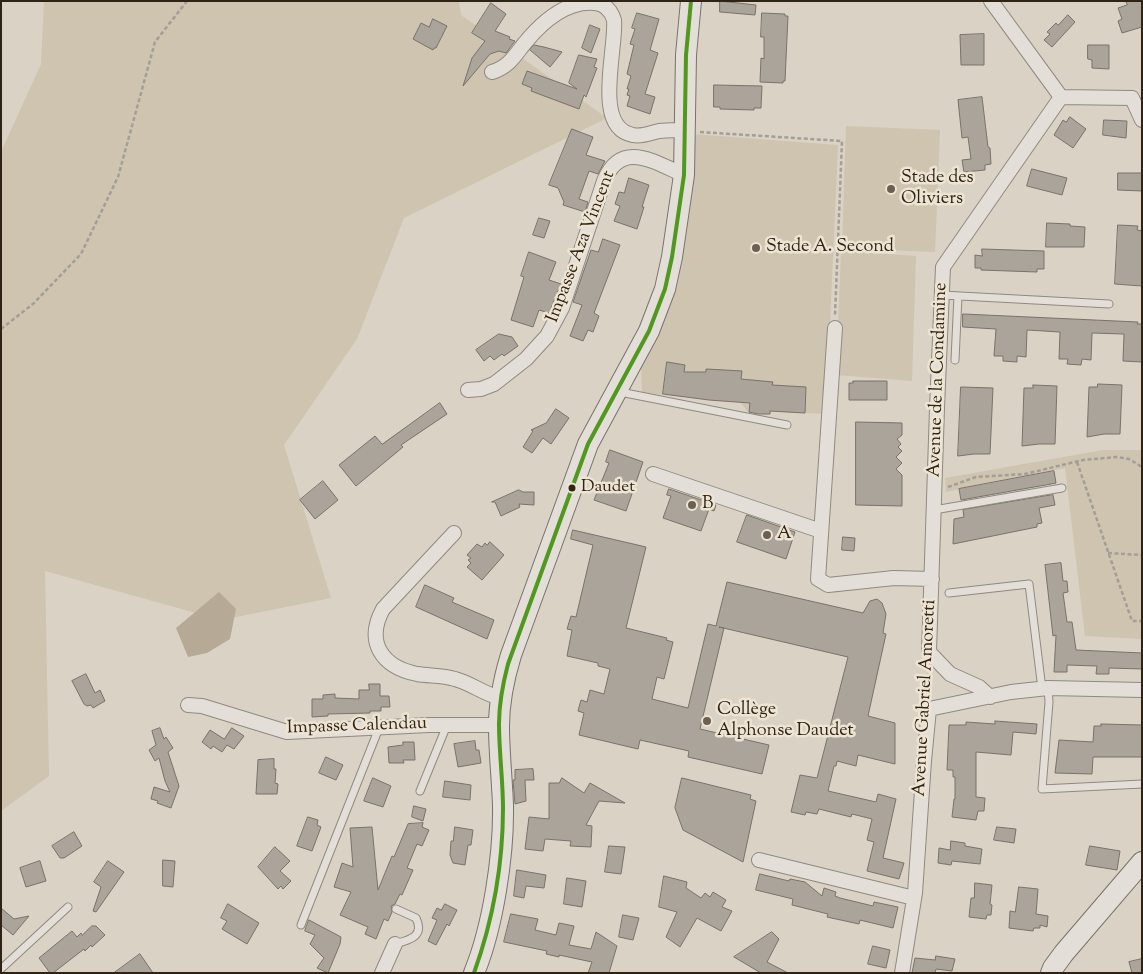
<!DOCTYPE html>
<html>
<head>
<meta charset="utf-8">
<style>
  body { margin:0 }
  #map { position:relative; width:1143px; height:974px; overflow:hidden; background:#dad2c4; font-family:"Sorts Mill Goudy",serif }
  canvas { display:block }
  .frame { position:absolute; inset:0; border:2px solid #2f2316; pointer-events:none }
</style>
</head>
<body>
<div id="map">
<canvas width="1143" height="974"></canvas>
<div class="frame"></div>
</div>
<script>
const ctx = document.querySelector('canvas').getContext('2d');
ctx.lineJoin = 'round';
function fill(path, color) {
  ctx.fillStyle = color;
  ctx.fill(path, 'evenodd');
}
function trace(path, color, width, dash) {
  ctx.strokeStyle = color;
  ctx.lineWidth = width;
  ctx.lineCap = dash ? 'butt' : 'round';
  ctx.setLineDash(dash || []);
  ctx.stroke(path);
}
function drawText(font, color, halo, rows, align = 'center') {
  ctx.font = font + ' "Sorts Mill Goudy",serif';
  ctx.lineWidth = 5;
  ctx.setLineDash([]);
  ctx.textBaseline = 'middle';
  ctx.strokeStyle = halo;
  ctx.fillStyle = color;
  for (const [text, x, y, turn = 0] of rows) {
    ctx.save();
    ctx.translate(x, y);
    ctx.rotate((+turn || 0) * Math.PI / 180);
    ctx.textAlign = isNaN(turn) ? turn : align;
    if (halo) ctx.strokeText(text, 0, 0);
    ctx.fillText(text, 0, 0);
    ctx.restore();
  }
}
fill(new Path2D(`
  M44,1H459L461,15L607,118L404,218L357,339L284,445L331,598L221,620L45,571L49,776L1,811V152L41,64Z
  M846,126L940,130L935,252L842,248Z
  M692,134L838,145L826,414L771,411L770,414L749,413L740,402L642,393L641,358Z
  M841,251L916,256L912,381L836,375Z
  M1103,450H1142V639L1085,636L1065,468L946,492L945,478Z`), '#cec4b0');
fill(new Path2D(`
  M219,592L236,609L230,639L207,653L188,657L176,628Z`), '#b6aa96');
const building = new Path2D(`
  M720,1L756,5L755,15L720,12Z
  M1126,1H1142V27L1122,33L1118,21L1122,19L1118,8L1127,5Z
  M491,3L506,14L495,31L510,37L509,39L515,41L506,53L499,51L490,54L463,86L472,58L485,41L472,33Z
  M637,13L659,19L650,50L658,53L645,94L655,97L650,114L627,106L630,96L627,95L629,89H627L631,76L627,74L634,45L630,44L635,29L632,28Z
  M762,13L785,14V16H788L785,81H783V83L760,82L761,58L764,59V37H761Z
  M1068,15L1075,22L1052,47L1044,40L1050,34L1047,32L1056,23L1058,25Z
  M433,19L447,26L436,48H434L433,50L413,39L421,23L429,27Z
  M590,25L600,29L591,53L582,48Z
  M984,34V65H961L960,35Z
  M534,45L544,47L562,52L550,67L530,50Z
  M1088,45H1109V69L1092,68V60L1088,59Z
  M579,55L597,59L594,67L597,68L586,97L584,95L579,109L531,91L532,88L522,84L527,71L577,89L569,83Z
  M714,85L762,86L761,108H754V110L720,109V107H714Z
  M982,97L988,147L990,148L991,164L985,165V170L964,172L962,160L971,159L968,137L962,138L958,100Z
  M1070,117L1086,129L1073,148L1054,135L1063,120L1066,122Z
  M1104,120L1127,121L1126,138L1103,135Z
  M572,129L593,137L586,155L605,161L598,174L589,171L579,199L588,202L585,212L563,205L564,202L558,188L549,185Z
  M1032,169L1067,178L1062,195L1027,186Z
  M1118,173H1142V191L1118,190Z
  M629,178L649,185L642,207H644L637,229L614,221L620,206L615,204L619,192L624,193Z
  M539,218L550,221L544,238L533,235Z
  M1047,223L1070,224V226L1085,227L1084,247H1046Z
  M1118,225L1138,226L1137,230L1142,231V286L1115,284Z
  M603,239L620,245L594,313L599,316L593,332L588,330L583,341L570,336L582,305L573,302L591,250L598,252Z
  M982,249L1044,251V269H1037V272L981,270V268H975V255L982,256Z
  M529,252L556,262L549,280L561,284L549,313L539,310L533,327L511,320L524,277L521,276Z
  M963,314L1138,322L1137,324H1142V362L1123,361L1124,334L1092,333L1091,360L1082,359L1081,365L1067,364L1068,359H1059L1060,332L1027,330L1026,357L1017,356V362L1003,361V356H994L996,329L963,327Z
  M499,334L512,337L518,346L504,356L502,354L494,360L490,356L484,361L476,350Z
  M667,362L685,365L684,372H706V369L742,371L741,379L773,382L772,385L806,387L805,413L770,411V414H758L749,412L750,403L709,400L663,394Z
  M853,381H887V400H849V383H853Z
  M1098,384L1122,385L1120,434H1104L1087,437L1089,387H1097Z
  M1033,385L1057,386L1055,444H1039L1022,446L1024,388H1033Z
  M961,387L993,388L990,454H974L958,456Z
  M440,403L447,414L401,445L403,447L356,486L339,465L375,436L382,444Z
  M556,409L569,418L551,444L543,438L532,453L523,447L533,431L531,430L546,423Z
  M856,422L902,423V435L897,439L901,444L898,447L902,451L896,457L902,463L896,469L902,475V506L856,505Z
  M610,450L643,462L626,511L594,500L609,463L606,462Z
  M1054,471L1056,483L1051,484L961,500L959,489Z
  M323,481L338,500L315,519L300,500Z
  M669,489L716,505L714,511L709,509L701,531L663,518L671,496L667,495Z
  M519,490L523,492H534V505L519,504L520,507L501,516L495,502H492Z
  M1053,495L1055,505L1039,508L1042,523L1037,524V527L953,544L954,519L964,517L963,510Z
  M747,515L795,532L786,559L737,542Z
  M573,530L646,547L626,628L667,638L666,640L673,642L664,679L657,677L652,699L688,708L708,624L716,626L727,582L863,613L870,601L877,599L882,603L886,614L883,633L886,634L868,716L895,723V764L858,755L856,766L837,761L836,766H834L828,791L876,802L878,794L896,799L883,858L904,863L899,879L867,871L874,842L867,840L872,819L852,814L851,817L819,809L817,814L806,812L805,815L791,812L800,775L817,778L848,657L719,627L724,628L700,729L769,745L762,774L688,757L689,751L640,740L638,749L579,735L584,713L578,711L581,700L587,702L590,690L604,694L610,669L598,666V663L567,656L572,630L567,629L571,616L576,617L593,545L571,539Z
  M843,537L855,538L854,551L842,550Z
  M490,542L504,555L482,580L467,567L471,563L468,560L471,558L467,555L477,544L482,547L485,543L487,545Z
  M1061,563L1063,581H1067L1068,592L1063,593L1067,622H1072L1076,650L1142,653V669L1109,668V674H1096L1097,666L1067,665V672H1054L1056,635L1053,636L1045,565Z
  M425,585L454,598L452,602L494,620L487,639L416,607Z
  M86,674L95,693L100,690L105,701L93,708L91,705L87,706L84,704L72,681Z
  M369,684H380V696H389L390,707H381V711H370V713L328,714V716L312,717V699H323V695L335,694V698L359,699V690H369Z
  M995,721L1037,724L1036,734L1013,732L1011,755L976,752V797L985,798L984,811H978L976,820L952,817L954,799H955V777H953V770H947L949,725H966V722L995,724Z
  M1101,724L1142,725V757H1093L1092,774L1055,773L1059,740L1093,742L1094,726H1101Z
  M160,728L164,739L166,737L173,748L168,752L179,786L171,808L157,803L158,801L151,799L154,787L170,792L165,781L159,758L155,761L149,750L156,745L152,731Z
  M232,728L244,736L234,749L227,745L222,752L213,746L211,749L202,742L210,730L224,739Z
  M475,741L476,750H479L481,763L458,767L454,744Z
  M403,742H414L415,760H403L404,763H389L388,747L403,745Z
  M326,757L343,765L336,780L319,773Z
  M274,759V769H276L275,783L278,784L277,794H256L258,760Z
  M533,769L534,780H525L526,801L515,804L513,780H515V770Z
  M373,778L391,786L383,807L364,801Z
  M562,778L584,793L590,783L625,803L599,801L586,825L592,826L591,847L570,846L571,841L545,839L543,851L525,849L529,817L549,819V783H559Z
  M682,778L751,795L750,799L756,801L743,862L683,830L675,808Z
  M445,781L471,785L470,800L443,797Z
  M414,806L426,809L423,821L412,817Z
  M308,817L318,820L317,825L321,827L312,851L297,846Z
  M423,823L422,827L429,830L422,846L417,844L407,868L413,870L402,895L400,894L395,904L391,906L392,912L388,921L384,919L376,939L365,934L368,927L340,915L351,892L334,887L342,863L353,867L350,828L372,827L378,890L392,856L394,857L408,824Z
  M455,827L473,830L471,845H468L465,865L453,863L450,855L451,841H453Z
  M997,827L1016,829L1014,843L994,840Z
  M74,832L82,846L64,858H60L52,846Z
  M951,841L965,843V846L982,849L980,864L952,861L951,865L938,863L939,848L950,850Z
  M609,846L625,847L621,874L605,872Z
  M1090,846L1120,851L1117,870L1086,865Z
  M275,847L290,861L280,871L291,881L283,889L281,886L278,889L258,867Z
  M163,860L175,861L173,887L163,886Z
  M40,861L46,881L26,887L20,868Z
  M108,861L124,872L96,912L93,911L101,887L94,882Z
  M517,870L546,875L544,888L526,886L524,898L514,896Z
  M760,874L789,881L790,879L805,882L822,896L824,888L836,892L835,896L840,898L873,906L874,902L898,907L893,928L860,920L859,924L827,917L828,914L792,905L793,899L756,890Z
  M664,876L687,882L686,888L701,898L705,893L710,897L713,892L726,900L722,907L732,911L721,931L697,918L680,947L666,937L677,912L659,907Z
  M567,878L586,881L582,907L564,904Z
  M975,883L992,885L990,904L992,905L991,915H987L986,919L969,917L971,898H974Z
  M1019,887L1038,889L1036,914L1048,916L1047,927L1040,925V928H1034L1033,931L1009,928L1010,911L1015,912Z
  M228,904L259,923L247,944L222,929L227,921L221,918Z
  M445,904L457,910L449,926L447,924L436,945L428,941L437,920L432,918L437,908L441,910Z
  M1,908L14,919L29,916L13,935L1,925Z
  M511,914L538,919L535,930L556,935L559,923L574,926L569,945L591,949L596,932L617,946L609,973H588L592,962L559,955V957L546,954L547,951L504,942Z
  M623,915L639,918L633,940L619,937Z
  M309,920L341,937L340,944L328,973L317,968L324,958L310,944L315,935L305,931Z
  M92,926H96L105,935L92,947L91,945L85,951L84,949L53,973H50L39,958L72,931L77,937L81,933L82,935Z
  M772,932L779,939L767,962L788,973H761L734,957Z
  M873,946L890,950L886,968L868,964Z
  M140,954L153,973H114Z
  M936,956L955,959L952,971L936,969L935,973H912L915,958L935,960Z
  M1142,959V973H1132L1129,962Z`);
fill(building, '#aaa49a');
trace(building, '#787269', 1);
const service = new Path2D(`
  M942,295L1109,304
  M955,360L958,296
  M620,392L787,425
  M934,510L1062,488
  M949,593L1029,584L1042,689
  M1048,688L1049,702L1042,789L1142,784
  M420,791L447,725
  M301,925L379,728
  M395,944C409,940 425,937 416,918L396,909
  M1,969L68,907`);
const minor = new Path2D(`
  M991,1L1061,97
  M492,72C508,67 514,57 524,44C541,23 565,0 595,3C605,4 611,10 614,20C617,48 592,128 633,135C642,137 650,133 659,131C668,130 677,130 686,131
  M1061,97L1132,98L1142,120
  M835,328L818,579L828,585L894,578L932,579
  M468,390L481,389L494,384L526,359L547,336L562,308L604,181C621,139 654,162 684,175
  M653,474L821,531
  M454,533L383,609C365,642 382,667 417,674C430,676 443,675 455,679C471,683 485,695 501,698
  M990,697L979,687L950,674L929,652L937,408L943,267L1061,97
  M188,705L202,706L287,732L429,725H499
  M759,860L914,898
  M382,973L395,944
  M902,973L915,893L924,761L929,709L1011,692L1048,688L1142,690`);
const secondary = new Path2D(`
  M474,973C493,927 504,855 503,805C502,779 499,752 499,726C499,702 504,678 511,655L588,444L649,331L665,289L672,257L684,175L686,55L691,1
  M1051,973L1053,968L1064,953L1142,862`);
trace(service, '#908980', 9);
trace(minor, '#908980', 16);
trace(secondary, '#787269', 22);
trace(new Path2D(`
  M700,132L842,141L835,315
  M1,329L34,303L81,254L118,177L155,42L187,1
  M1077,462L1132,621H1142
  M948,487L976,477L1025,474L1083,460L1117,457L1129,459L1142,467
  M1108,553L1142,555
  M929,695V673`), '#a39e97', 2.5, [4, 2.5]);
trace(service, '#e3dfd8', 7);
trace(minor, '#e3dfd8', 14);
trace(secondary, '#e3dfd8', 20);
trace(new Path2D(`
  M474,973C493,920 503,864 503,808C503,780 499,752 499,724C499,703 503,683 508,664L588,444L649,331L665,289L672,257L684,175L686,55L691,1`), '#50981e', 4);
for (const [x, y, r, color] of [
  [891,189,5,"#6b6053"],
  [756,248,5,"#6b6053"],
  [572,488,4.5,"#2f2316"],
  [692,505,5,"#6b6053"],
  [767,535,5,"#6b6053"],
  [707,721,5,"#6b6053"]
]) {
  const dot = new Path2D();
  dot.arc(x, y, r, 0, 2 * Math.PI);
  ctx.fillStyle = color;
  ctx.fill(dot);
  trace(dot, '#ede4d3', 2);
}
drawText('17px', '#2f2316', '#ede4d3', [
  ["Daudet",581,488]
], 'left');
drawText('18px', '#2f2316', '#ede4d3', [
  ["Stade des",901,179],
  ["Oliviers",901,200],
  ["Stade A. Second",766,248],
  ["B",702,505],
  ["A",777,535],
  ["Collège",717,711],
  ["Alphonse Daudet",717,732]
], 'left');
drawText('18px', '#2f2316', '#ede4d3', [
  ["Impasse Aza Vincent",582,247,-69],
  ["Avenue de la Condamine",939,380,-88],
  ["Avenue Gabriel Amoretti",926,698,-87],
  ["Impasse Calendau",357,727,-2]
]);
</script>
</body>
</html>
